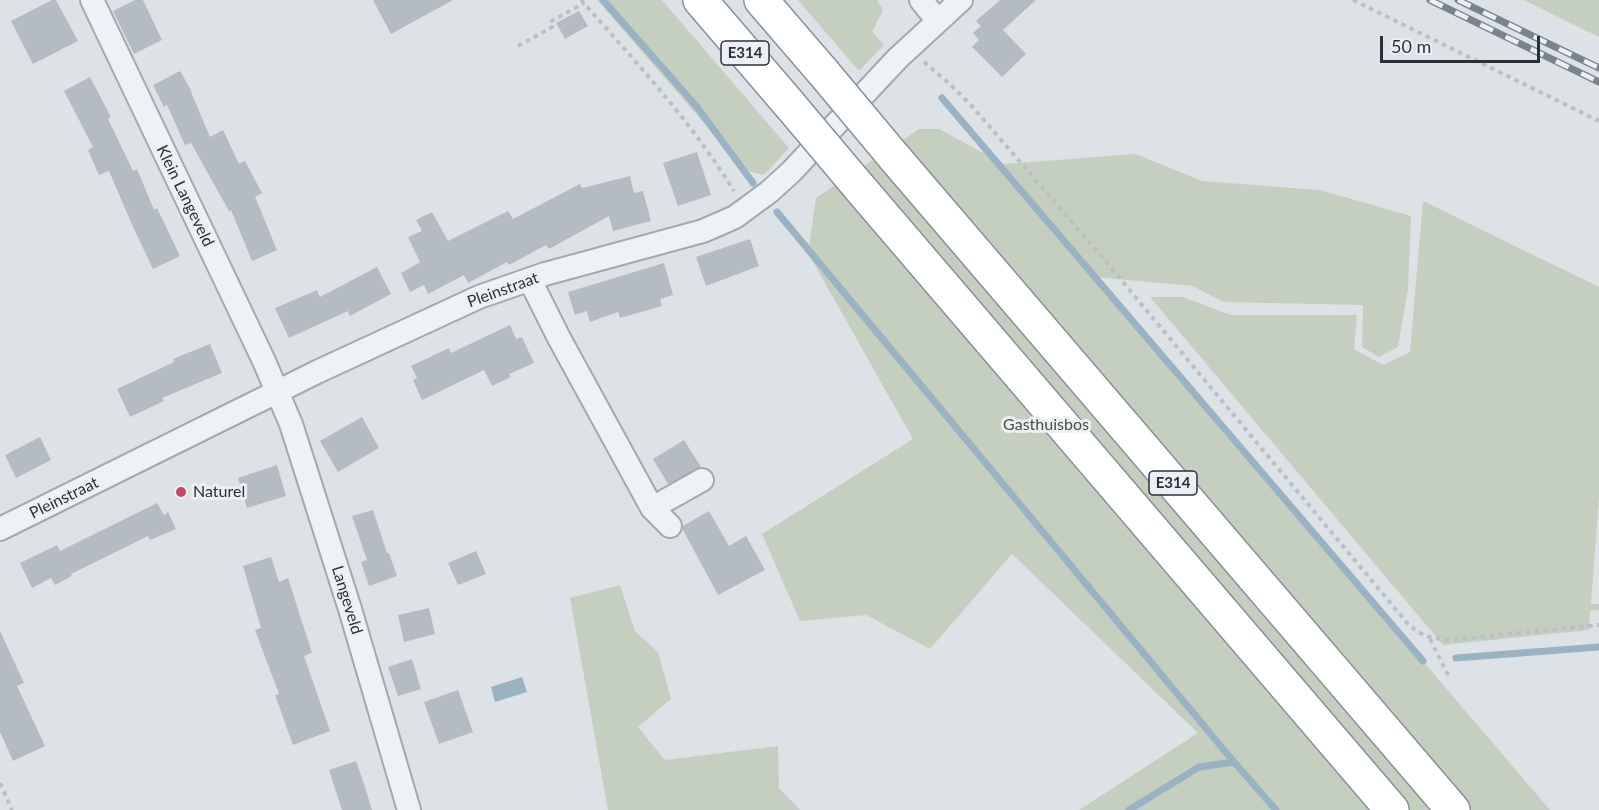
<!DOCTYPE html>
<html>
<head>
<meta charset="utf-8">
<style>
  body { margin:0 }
  #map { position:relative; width:1599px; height:810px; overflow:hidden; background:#dde2e6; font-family:Lato,sans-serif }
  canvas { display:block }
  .scale { position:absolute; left:1380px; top:36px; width:160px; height:27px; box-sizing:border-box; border:3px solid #28313b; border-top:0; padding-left:8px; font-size:18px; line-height:21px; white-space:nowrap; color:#28313b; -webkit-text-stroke:4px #ecf0f4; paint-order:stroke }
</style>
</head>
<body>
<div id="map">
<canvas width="1599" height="810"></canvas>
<div class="scale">50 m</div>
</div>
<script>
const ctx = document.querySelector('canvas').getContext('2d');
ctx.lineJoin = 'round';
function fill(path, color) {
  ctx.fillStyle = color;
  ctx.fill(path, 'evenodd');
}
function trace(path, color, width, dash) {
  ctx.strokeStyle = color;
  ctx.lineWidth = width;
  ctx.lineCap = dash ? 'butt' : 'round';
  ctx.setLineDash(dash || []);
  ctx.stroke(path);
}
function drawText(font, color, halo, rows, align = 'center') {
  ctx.font = font + ' Lato,sans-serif';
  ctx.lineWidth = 6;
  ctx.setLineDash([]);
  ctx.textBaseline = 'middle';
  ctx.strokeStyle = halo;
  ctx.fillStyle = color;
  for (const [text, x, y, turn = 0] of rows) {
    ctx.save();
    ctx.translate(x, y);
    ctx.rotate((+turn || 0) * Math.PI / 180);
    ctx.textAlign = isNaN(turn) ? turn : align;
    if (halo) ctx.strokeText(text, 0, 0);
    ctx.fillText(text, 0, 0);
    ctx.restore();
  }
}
fill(new Path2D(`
  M597,0H662L789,148L764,175L751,172L737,161Z
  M798,0H877L883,10L872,32L884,45L859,71Z
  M1524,0H1599V37Z
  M919,129H939L1004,164L1136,154L1202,181L1320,190L1411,216L1408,289L1398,347L1379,357L1362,347L1363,305L1223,302L1193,286L1095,277L1550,810H1079L1198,733L1012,554L930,649L866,615L800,621L762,534L913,439L808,253L816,198Z
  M1423,201L1599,287V498L1591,604H1599V610L1590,611L1589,630L1443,645L1150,297H1183L1231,315H1357L1354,349L1383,365L1410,352Z
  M620,585L635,631L658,652L671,699L638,727L665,760L778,746L779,788L800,810H608L570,598Z`), '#c5cfbf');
fill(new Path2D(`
  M522,677L527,692L495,702L491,687Z`), '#9ab3c4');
trace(new Path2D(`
  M603,0L697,107L753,183
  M942,98L1423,661
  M777,212L1234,762
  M1456,658L1599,647
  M1129,810L1199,767L1234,762L1276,810`), '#9ab3c4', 7);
fill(new Path2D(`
  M52,0H56L78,41L33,64L11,21Z
  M135,0H143L162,40L134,54L113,11Z
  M373,0H453L391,34Z
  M1000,0H1036L1003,30L1026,54L1002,77L972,47L979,40L973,33L981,26L976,21Z
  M579,11L588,26L565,39L556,23Z
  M180,71L192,92H191L210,137L223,130L239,164L245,161L262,193L255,197L277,250L252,261L231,210L229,211L191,143L185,145L167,105L164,107L153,85Z
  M90,77L111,117L108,119L133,171L137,169L154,210L157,208L180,256L153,269L133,227L109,171L99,175L88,150L93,147L64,91Z
  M697,152L711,195L678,206L663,163Z
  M630,176L634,193L643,191L651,221L613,231L609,216L549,249L546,245L509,265L507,262L468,283L464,275L428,294L424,285L410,292L401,273L420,262L408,237L422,231L416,220L432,212L448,241L508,211L513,219L580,184L582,188Z
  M750,239L759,266L706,286L696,257Z
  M664,263L673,295L660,299L662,306L620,318L618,312L590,322L587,311L575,315L568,292Z
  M377,267L391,294L350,316L348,311L289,338L275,308L317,290L320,297Z
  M510,325L516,339L522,337L534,363L509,374L511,377L492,386L484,370L422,400L413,380L417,378L411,366L449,348L451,353Z
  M210,344L222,373L162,398L164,401L130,417L117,389L174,362L173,359Z
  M362,417L379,448L338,472L320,441Z
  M40,437L51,460L16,478L5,455Z
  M684,440L701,467L668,484L653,459Z
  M277,465L286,496L247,508L238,478Z
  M157,503L164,515L168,512L176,529L150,540L148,536L71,574L72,576L55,585L51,578L32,588L20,563L57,545L60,551Z
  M373,510L387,553H389L397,576L369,586L361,562L367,560L352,516Z
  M709,511L729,546L746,536L765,570L718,595L683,530V526Z
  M476,551L486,574L458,585L448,563Z
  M271,557L279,582L288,578L312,653L304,656L330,731L293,745L275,695L279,694L255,630L261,628L243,566Z
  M429,608L435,634L404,642L398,615Z
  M0,631L24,683L17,686L45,746L13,761L0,732Z
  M412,659L421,689L398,696L388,667Z
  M458,690L473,732L439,744L424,702Z
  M356,761L364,784L372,810H342L329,770Z`), '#b5bbc2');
const minor = new Path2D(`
  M92,0L264,361L291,424L350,609L409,810
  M921,0L938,21
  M530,280L559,338L652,508L670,526
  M652,508L702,480
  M0,529L317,372L479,297L545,274L703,231L735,217L769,192L791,172L898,58L961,0`);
const highway = new Path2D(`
  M700,0L790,105
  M761,0L823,72
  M894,157L1453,810
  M859,187L1392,810`);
trace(minor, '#a3a9af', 26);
trace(highway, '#86919b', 36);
trace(new Path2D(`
  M581,0C635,61 691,121 734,191
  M1353,0L1599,121
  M518,46L552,27L550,22L584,3
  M924,62L950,84L971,105L1107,263L1408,624C1423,637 1431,638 1450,640L1599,625
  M1430,639L1449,677
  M0,783L12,810`), '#bbc0c5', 4, [4.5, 4.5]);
trace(minor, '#eff2f5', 22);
trace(highway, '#fff', 33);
const rail = new Path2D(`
  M1430,0L1599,82
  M1458,0L1599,68`);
trace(rail, '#78838e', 7);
trace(rail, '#ecf0f4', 4.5, [14]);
const highwayBridge = new Path2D(`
  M823,72L894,157
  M790,105L859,187`);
trace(highwayBridge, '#86919b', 36, []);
trace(highwayBridge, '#fff', 33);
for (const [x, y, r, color] of [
  [181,492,6,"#c44969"]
]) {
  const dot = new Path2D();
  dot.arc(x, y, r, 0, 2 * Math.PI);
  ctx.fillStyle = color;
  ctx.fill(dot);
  trace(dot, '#ecf0f4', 2);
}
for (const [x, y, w] of [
  [745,53,48],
  [1173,483,48]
]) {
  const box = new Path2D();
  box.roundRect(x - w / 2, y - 12, w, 24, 4.5);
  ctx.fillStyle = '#ecf0f4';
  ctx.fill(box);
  trace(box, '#28313b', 1.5);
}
drawText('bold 15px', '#28313b', null, [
  ["E314",745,53],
  ["E314",1173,483]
]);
drawText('16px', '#28313b', '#ecf0f4', [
  ["Klein Langeveld",185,196,64],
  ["Pleinstraat",503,290,-20],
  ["Pleinstraat",64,498,-26],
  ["Langeveld",347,600,73]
]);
drawText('16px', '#405636', '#ecf0f4', [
  ["Gasthuisbos",1046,425]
]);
drawText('16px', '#28313b', '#ecf0f4', [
  ["Naturel",193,492]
], 'left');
</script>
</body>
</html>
